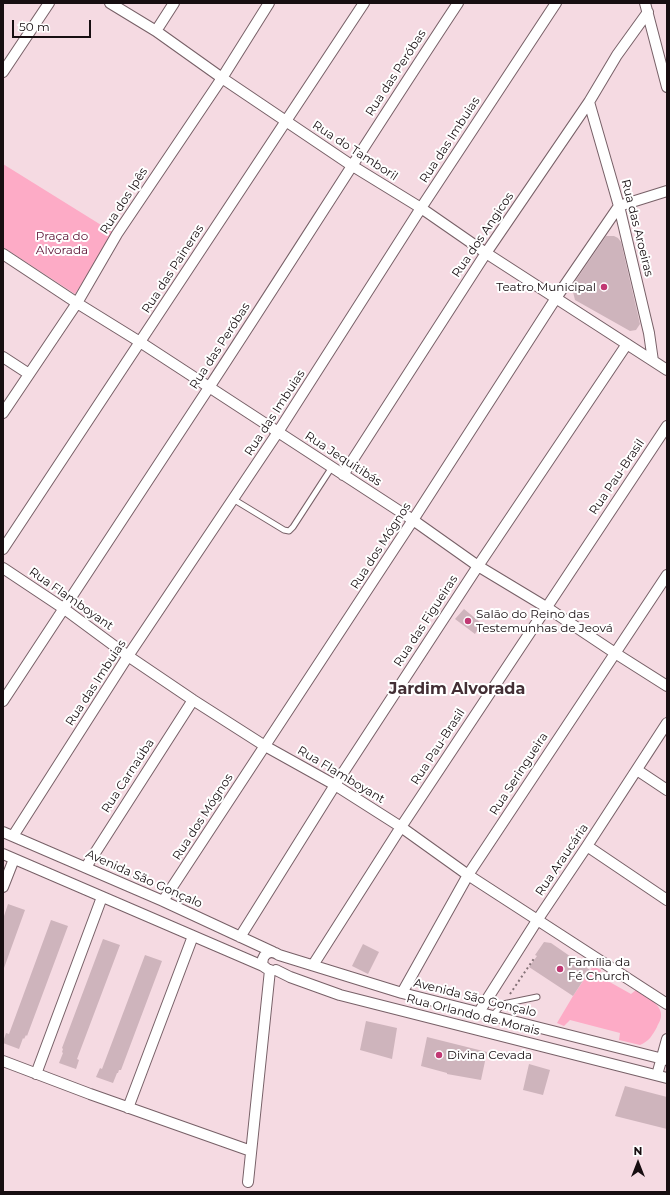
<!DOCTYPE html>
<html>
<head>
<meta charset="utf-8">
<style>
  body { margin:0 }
  #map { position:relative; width:670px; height:1195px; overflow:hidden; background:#f5dae2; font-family:Montserrat,sans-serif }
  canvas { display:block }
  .frame { position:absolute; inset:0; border:4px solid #170e11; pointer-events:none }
  .north { position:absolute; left:618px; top:1143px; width:40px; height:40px; -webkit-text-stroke:3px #fff; paint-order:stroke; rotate:0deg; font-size:11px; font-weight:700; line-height:16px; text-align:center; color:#170e11 }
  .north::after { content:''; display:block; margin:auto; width:14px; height:18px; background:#170e11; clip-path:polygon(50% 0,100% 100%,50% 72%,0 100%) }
  .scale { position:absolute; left:12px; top:20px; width:79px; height:18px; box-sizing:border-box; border:2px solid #170e11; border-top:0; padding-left:5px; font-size:12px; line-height:14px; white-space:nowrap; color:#170e11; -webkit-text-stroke:3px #fff; paint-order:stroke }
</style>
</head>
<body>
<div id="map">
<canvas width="670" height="1195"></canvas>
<div class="frame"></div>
<div class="north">N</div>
<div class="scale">50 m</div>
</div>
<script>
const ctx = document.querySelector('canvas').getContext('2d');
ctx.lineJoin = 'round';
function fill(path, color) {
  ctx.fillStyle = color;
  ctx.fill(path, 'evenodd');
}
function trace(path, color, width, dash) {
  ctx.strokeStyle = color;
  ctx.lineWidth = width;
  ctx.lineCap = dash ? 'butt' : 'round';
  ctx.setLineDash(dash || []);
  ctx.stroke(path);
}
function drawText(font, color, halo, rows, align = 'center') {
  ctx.font = font + ' Montserrat,sans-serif';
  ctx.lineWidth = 4;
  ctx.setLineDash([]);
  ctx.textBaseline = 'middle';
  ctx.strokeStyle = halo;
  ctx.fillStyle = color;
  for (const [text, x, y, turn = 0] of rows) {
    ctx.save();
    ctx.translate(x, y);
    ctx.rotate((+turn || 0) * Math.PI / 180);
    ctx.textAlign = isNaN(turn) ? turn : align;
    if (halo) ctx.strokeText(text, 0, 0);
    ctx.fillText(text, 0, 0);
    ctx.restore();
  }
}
fill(new Path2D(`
  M3,164L114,233L75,294L3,247Z
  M593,966L601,970L599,976L631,994L636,990C644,995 663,1005 661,1016C661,1020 658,1024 657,1027C652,1036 649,1041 640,1045L619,1040L620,1033L570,1020L564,1026L557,1023L573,996Z`), '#fdabc6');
fill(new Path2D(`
  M606,236H614L618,238L621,242L640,324L636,330L630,331L575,300L573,292L574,283Z
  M464,609L481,623L475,634L455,619Z
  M8,904L25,910L4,968H3V919Z
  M51,920L68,926L27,1036L26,1035L24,1039L23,1038L19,1049L3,1043V1042L6,1033L9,1034Z
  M103,939L120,945L77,1059L79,1060L76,1069L59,1063L63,1053L62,1052L63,1049L62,1048Z
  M544,942L551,943L590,970L573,996L529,967L537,956L535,955Z
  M363,944L379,952L368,974L352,966Z
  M145,955L162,961L121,1070H119L118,1073H117L113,1083L96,1077L100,1068L102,1069Z
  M366,1021L397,1028L392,1059L360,1050Z
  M427,1037L487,1052L481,1080L447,1074V1073L421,1066Z
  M529,1064L550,1070L543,1095L523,1090Z
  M625,1086L667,1097V1129L615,1116Z`), '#ceb4bc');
const service = new Path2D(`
  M233,499L284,530L289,531L293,527L332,467
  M493,1015L503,1004L537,997`);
const minor = new Path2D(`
  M110,3L156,31L222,78L351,165L421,208L486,253L667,370
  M645,3L667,87
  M156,31L174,3
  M3,72L49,3
  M589,102L619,206L649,333L653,361
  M3,254L77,303L140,342L413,520L478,566L546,607L615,653L667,686
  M3,357L29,374
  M3,413L77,303L117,234L222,78L269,3
  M343,475L486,253L589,102L617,55L648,12
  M3,549L364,3
  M3,568L63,608L128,656L193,700L265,746L335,785L401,827L468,875L667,1004
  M3,701C71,596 141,492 210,386C293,259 374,130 458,3
  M637,770L667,790
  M3,832L163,901L273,952
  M13,836L128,656L278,432L421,208L556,3
  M587,846L667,900
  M3,854L263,966L266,968
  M86,867L193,700
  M3,887L14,859
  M163,901L413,520L556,298L619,206L667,191
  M240,937L335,785L478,566L627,344
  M313,965L401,827L667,426
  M263,966C260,955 270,948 279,955L402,993L667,1060
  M276,970L290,977L340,995L667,1078
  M402,993L468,875L667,575
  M479,1012L538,919L587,846L667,723
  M3,1061L90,1094L251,1151
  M36,1074L102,897
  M657,1075L667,1039
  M128,1108L193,936
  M248,1182L270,970`);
trace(service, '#776067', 7);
trace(minor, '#776067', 12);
trace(new Path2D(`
  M510,994L535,957`), '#847277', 2, [2, 3]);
trace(service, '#fff', 5);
trace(minor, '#fff', 10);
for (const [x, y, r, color] of [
  [604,287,4,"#c13873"],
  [468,621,4,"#c13873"],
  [560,969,4,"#c13873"],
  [439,1055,4,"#c13873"]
]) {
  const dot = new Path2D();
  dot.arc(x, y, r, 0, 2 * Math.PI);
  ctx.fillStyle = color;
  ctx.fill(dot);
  trace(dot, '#fff', 1.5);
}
drawText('12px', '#170e11', '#fff', [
  ["Rua das Peróbas",396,73,-57],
  ["Rua das Imbuias",450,140,-57],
  ["Rua do Tamboril",355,151,33],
  ["Rua dos Ipês",124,201,-57],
  ["Rua das Aroeiras",637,228,76],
  ["Rua dos Angicos",483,235,-56],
  ["Rua das Paineras",173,269,-57],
  ["Rua das Peróbas",220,346,-57],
  ["Rua das Imbuias",275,413,-57],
  ["Rua Jequitibás",343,459,33],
  ["Rua Pau-Brasil",617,477,-56],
  ["Rua dos Mógnos",381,546,-57],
  ["Rua Flamboyant",71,599,35],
  ["Rua das Figueiras",426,621,-57],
  ["Rua das Imbuias",96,683,-57],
  ["Rua Pau-Brasil",438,747,-57],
  ["Rua Seringueira",519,774,-57],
  ["Rua Flamboyant",341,775,31],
  ["Rua Carnaúba",128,776,-57],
  ["Rua dos Mógnos",203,817,-57],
  ["Rua Araucária",562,860,-56],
  ["Avenida São Gonçalo",144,879,24],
  ["Avenida São Gonçalo",475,998,14],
  ["Rua Orlando de Morais",473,1015,14]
]);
drawText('12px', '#5a0e31', '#fff', [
  ["Praça do",62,236],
  ["Alvorada",62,250]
]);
drawText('12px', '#170e11', '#fff', [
  ["Teatro Municipal",596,287,"right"],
  ["Salão do Reino das",476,614],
  ["Testemunhas de Jeová",476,628],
  ["Família da",568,962],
  ["Fé Church",568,976],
  ["Divina Cevada",447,1055]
], 'left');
drawText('bold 16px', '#422e34', '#fff', [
  ["Jardim Alvorada",457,689]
]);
</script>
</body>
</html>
